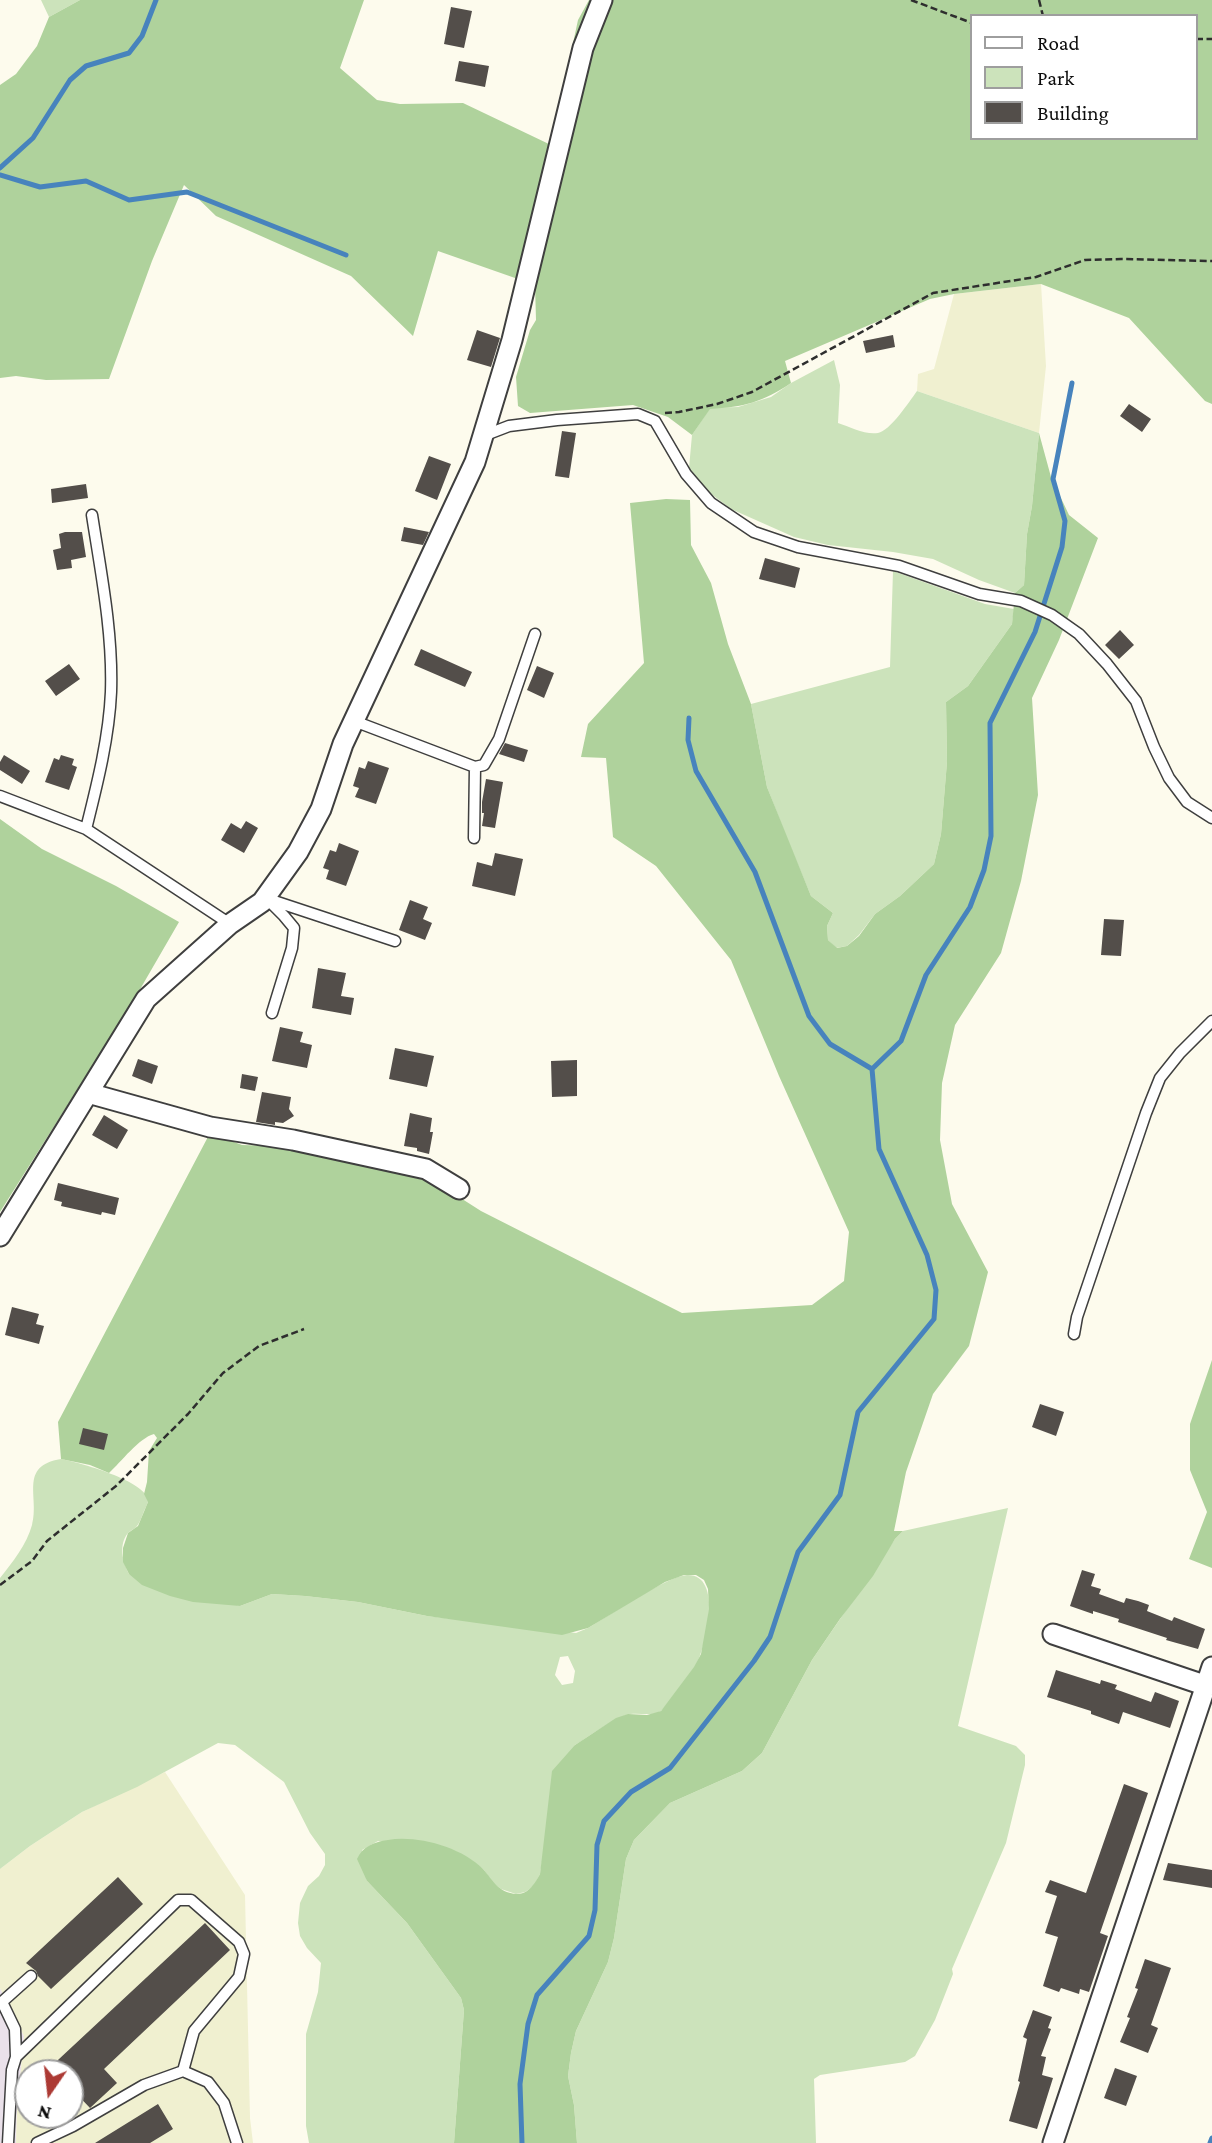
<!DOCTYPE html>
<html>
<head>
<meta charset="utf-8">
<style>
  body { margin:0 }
  #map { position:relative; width:1212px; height:2143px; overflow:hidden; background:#fdfbed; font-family:"Crimson Pro",serif }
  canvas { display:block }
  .legend { position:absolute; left:970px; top:14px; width:228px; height:126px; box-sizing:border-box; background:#fff; border:2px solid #9e9e9e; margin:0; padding:9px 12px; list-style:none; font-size:21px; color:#0c0c0c }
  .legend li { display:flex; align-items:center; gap:14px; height:35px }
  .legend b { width:35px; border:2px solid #9e9e9e }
  .north { position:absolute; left:14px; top:2059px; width:70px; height:70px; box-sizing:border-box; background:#fff; border:2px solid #9e9e9e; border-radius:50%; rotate:194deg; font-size:19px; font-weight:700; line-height:28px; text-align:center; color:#0c0c0c }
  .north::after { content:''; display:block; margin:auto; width:24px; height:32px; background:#ac3a34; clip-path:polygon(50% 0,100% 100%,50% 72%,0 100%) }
</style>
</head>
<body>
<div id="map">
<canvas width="1212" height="2143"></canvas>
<ul class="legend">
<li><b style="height:9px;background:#fff"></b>Road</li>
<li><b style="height:19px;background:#cce3bb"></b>Park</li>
<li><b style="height:19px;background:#534e4a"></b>Building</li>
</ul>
<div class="north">N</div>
</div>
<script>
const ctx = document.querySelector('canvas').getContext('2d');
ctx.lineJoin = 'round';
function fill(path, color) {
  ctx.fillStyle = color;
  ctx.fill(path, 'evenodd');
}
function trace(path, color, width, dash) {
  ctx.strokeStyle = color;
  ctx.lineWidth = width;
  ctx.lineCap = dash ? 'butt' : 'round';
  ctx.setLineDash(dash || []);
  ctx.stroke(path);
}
fill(new Path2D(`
  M0,1988L24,2036L17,2111L16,2143H0Z`), '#eae1ea');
fill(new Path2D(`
  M1041,284L1046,366L1039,433L917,391L918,374L934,369L954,294Z
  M165,1772L245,1895L250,2118L253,2143H16L17,2111L24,2036L0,1988V1869L30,1846L82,1812ZM28,2073H70V2115H28Z`), '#f0f0d0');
fill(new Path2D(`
  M41,0H80L49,17Z
  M834,360L840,385L838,423C850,427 865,435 878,433C890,431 909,402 917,391L1039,433L1032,506L1027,534L1024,585L1015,593L979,580L933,559L893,552L828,545L794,537L731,509L702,487L689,468L692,435L710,408L738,407L771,397L791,383Z
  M893,571L985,604L1014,609L1012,624L968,686L946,702L947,762L941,834L934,864L900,896L875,914L859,935L847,946L836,948L828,940L827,926L833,913L811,896L788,841L767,787L751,704L890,667Z
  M61,1459C77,1462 148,1481 148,1501C148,1503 145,1509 144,1511C142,1516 140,1522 137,1526C135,1529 131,1530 128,1533C118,1545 123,1562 129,1574L240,1606L272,1594L305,1596L358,1602L427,1616L576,1633L588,1628C609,1616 667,1576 687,1575C724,1574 706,1648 695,1667C690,1675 669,1703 662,1710C653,1718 637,1711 626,1715C608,1722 591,1735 575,1745L545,1843L540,1874L534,1886L525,1892L516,1894L501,1889L493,1883L484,1870L471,1860L378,1841L362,1850L367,1881L407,1923L461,1998L464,2010L454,2143H309L306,2126V2034L318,1992L321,1963L307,1948L300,1936L298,1923L300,1903L308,1886L319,1876L325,1865V1854L310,1833L284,1782L235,1745L218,1743L137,1787L82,1812L30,1846L0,1869V1578C12,1563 27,1544 32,1525C40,1497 18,1466 61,1459ZM568,1656L575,1671L573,1683L562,1685L555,1675L560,1657Z
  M1008,1508L958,1726L1016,1746L1025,1755V1765L1006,1843L952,1969L953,1974L935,2020L915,2056L905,2062L820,2075L814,2079L816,2143H577L574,2105L568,2076L571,2053L576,2031L608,1962L614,1938L626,1859L634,1840L670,1803L742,1771L762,1753L812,1660L895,1539L903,1531Z`), '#cce3bb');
fill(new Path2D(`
  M80,0H364L340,68L377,100L400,104L463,103L551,145L578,20L589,0H1212V404L1205,401L1129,318L1041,284L954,294L930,299L785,361L791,383C763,402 744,407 710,409L692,435L668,417L633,405L530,413L518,406L516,377L530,330L536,320L535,285L438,251L413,336L351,276L216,216L184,185L152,261L109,379L46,380L16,376L0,378V85L16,74L37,46L49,17ZM972,16H1196V138H972Z
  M1039,433L1051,477L1069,515L1098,538L1059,640L1032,698L1038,795L1021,881L1001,953L955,1025L942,1083L940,1140L952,1204L988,1272L969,1346L933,1394L906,1472L894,1531H903L895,1539L873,1576L840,1619L812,1660L762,1753L742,1771L670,1803L634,1840L626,1859L614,1938L608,1962L576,2031L571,2053L568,2076L574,2105L577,2143H454L464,2010L461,1998L407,1923L367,1881L357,1859C363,1846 374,1842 388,1840C417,1835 461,1847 483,1869C493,1880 498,1893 517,1894C529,1894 535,1883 540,1874L552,1771L575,1745L616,1718L628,1714L647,1715L661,1711L694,1667L701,1654L709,1609L708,1589L704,1580L696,1575H684L665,1582L588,1628L562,1635L427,1616L358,1602L305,1596L272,1594L240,1606L193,1602L170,1596L142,1585L129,1574L123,1562V1548L128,1533L138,1526L148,1502L144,1494L147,1482L149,1451L157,1438L154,1434C139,1438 121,1462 109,1473L90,1465L61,1459L58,1422L210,1133L242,1145L274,1146L354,1159L423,1174L481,1211L682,1313L812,1305L844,1281L849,1232L779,1076L731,960L656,866L613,837L606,758L581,757L588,724L644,663L630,503L666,499L690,500L691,545L711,583L728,644L751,704L767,787L811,896L833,913L827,926L828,940L837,948L847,946L859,936L875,914L900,896L934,864L941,834L947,762L946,702L968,686L1012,624L1015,593L1024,585L1027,534L1032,506Z
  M0,819L42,849L116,886L179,922L135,998L0,1212Z
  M1212,1360V1568L1189,1559L1207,1512L1190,1470V1424Z`), '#afd29c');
trace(new Path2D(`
  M0,168L33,138L70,80L86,66L129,53L142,36L156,0
  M0,175L40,187L86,181L129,200L187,192L346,255
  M872,1069L901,1041L926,975L970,907L984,870L991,836L990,723L1035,632L1062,547L1065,521L1053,479L1072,383
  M522,2143L520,2084L528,2024L537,1995L589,1936L595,1910L597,1845L604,1821L631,1792L670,1768L754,1661L770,1637L798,1552L840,1495L858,1412L934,1319L936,1290L927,1255L879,1149L872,1069L830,1044L809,1016L755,872L696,771L688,740L689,718
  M1210,2143L1212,2138`), '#4783bd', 5);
fill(new Path2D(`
  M451,7L472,11L464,48L444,44Z
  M459,61L489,66L485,87L455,81Z
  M477,330L500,338L491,367L467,360Z
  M893,335L895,347L866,353L863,341Z
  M1129,404L1151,419L1142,432L1120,416Z
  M562,431L576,433L569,478L555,476Z
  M429,456L451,464L437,500L415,491Z
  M86,484L88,498L52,503L51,489Z
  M404,527L429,532L423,545L401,541Z
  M65,532H82L86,557L71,560L72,568L57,570L53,550L61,548L59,534Z
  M765,558L800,568L795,588L759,579Z
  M1120,630L1134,645L1119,659L1105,645Z
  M421,649L472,672L465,687L414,665Z
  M69,664L80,679L56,696L45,681Z
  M537,666L554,673L544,698L527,690Z
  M505,743L528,750L524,762L499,754Z
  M4,755L30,771L22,784L0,770V762Z
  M61,755L74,759L72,765L77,767L69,790L45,782L54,758L59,760Z
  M368,761L389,768L376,804L355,797L359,788L353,786L359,767L365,769Z
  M486,779L503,782L495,828L482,826L484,813H482V802Z
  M246,821L258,828L244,853L221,840L231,823L241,829Z
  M339,843L359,851L346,886L326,879L329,870L323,868L330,850L336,852Z
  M495,853L523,859L515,896L472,886L477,862L492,866Z
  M410,900L428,907L423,919L432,923L425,940L399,930Z
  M1104,919L1124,920L1121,956L1101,955Z
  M318,968L346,973L341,996L354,998L351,1015L312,1008Z
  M280,1027L303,1032L300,1042L312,1045L307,1068L272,1061Z
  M395,1048L434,1056L427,1087L389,1079Z
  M138,1059L158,1066L152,1084L132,1076Z
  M577,1060V1096L552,1097L551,1061Z
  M242,1074L258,1077L255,1091L240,1088Z
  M262,1092L291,1097L289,1109L294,1116L283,1123L275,1122V1125L256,1122Z
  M410,1113L432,1118L430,1132H433L429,1154L417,1151V1148L404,1146Z
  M104,1115L128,1130L117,1149L92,1135Z
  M58,1183L119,1198L115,1215L102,1212L101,1215L61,1206L62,1202L54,1200Z
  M12,1307L39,1314L36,1324L44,1326L39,1344L5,1335Z
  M1040,1404L1064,1412L1056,1436L1032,1427Z
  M83,1428L108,1434L104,1450L79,1444Z
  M1082,1570L1095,1574L1091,1586L1101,1589L1099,1594L1124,1603L1126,1598L1138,1601L1149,1605L1147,1611L1172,1621L1174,1617L1205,1629L1198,1649L1173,1642L1166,1640L1167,1638L1118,1622L1119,1619L1093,1611V1614L1070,1606Z
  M1056,1670L1100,1684L1101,1680L1117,1685L1115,1689L1151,1702L1155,1692L1179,1701L1170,1728L1123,1712L1119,1724L1091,1714V1711L1047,1697Z
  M1124,1784L1148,1793L1100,1933L1108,1936L1089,1992L1080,1989L1079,1994L1061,1988L1059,1992L1043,1986L1058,1937L1045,1933L1057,1896L1045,1892L1050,1880L1086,1893Z
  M1168,1863L1212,1870V1888L1163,1880Z
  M118,1877L143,1904L51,1989L38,1976L36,1971L26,1963Z
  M205,1923L230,1950L104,2069L117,2083L90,2108L70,2087V2073H44Z
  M1145,1959L1171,1968L1151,2025L1158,2028L1148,2053L1120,2042L1130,2018L1127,2017L1138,1989L1135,1988Z
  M1033,2010L1052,2017L1048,2028L1051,2029L1041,2056L1046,2057L1042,2075L1053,2078L1037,2129L1009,2121L1020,2082L1018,2081L1027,2039L1023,2037Z
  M1115,2068L1137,2076L1126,2106L1104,2098Z
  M158,2104L173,2129L150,2143H95Z`), '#534e4a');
const lane = new Path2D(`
  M483,436L509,426L557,420L638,414L655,421L686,474L711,503L754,532L798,547L899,566L979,594L1021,601L1052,615L1079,634L1107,664L1136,701L1154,747L1169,778L1187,802L1212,818
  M354,721L475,767L484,765L499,739L535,634
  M0,796L86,829L230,924
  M86,829C97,785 109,738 111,692C113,633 101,573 92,515
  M474,838L475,767
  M265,898L395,941
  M268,900L284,916L294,928L292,948L272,1013
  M1074,1334L1077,1317L1146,1113L1160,1078L1180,1053L1212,1021
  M16,2057L15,2029L2,2002L31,1976
  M8,2143L12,2070L16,2057L178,1900H191L239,1942L244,1954L239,1977L194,2031L183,2071
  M37,2143L73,2126L144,2085L183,2071L208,2082L224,2103L237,2143`);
const street = new Path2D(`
  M88,1093L210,1127L293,1140L426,1169L459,1189
  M0,1236L146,999L230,924L262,902L298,852L321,809L343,744L475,462L512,340L583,48L602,0
  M1053,1634L1207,1686
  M1053,2143L1212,1667`);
trace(lane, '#3f3f3f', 13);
trace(street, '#3f3f3f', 23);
trace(new Path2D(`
  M911,0L972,23
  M1039,0L1043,16
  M1196,39H1212
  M665,413L679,412L717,404L752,392L933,293L1036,277L1085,260L1121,259L1212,261
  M0,1585L32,1561L47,1541L116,1486L188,1414L223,1373L259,1346L304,1329`), '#2e2e2e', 2.5, [7, 3.5]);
trace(lane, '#fff', 10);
trace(street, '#fff', 19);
</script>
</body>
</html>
